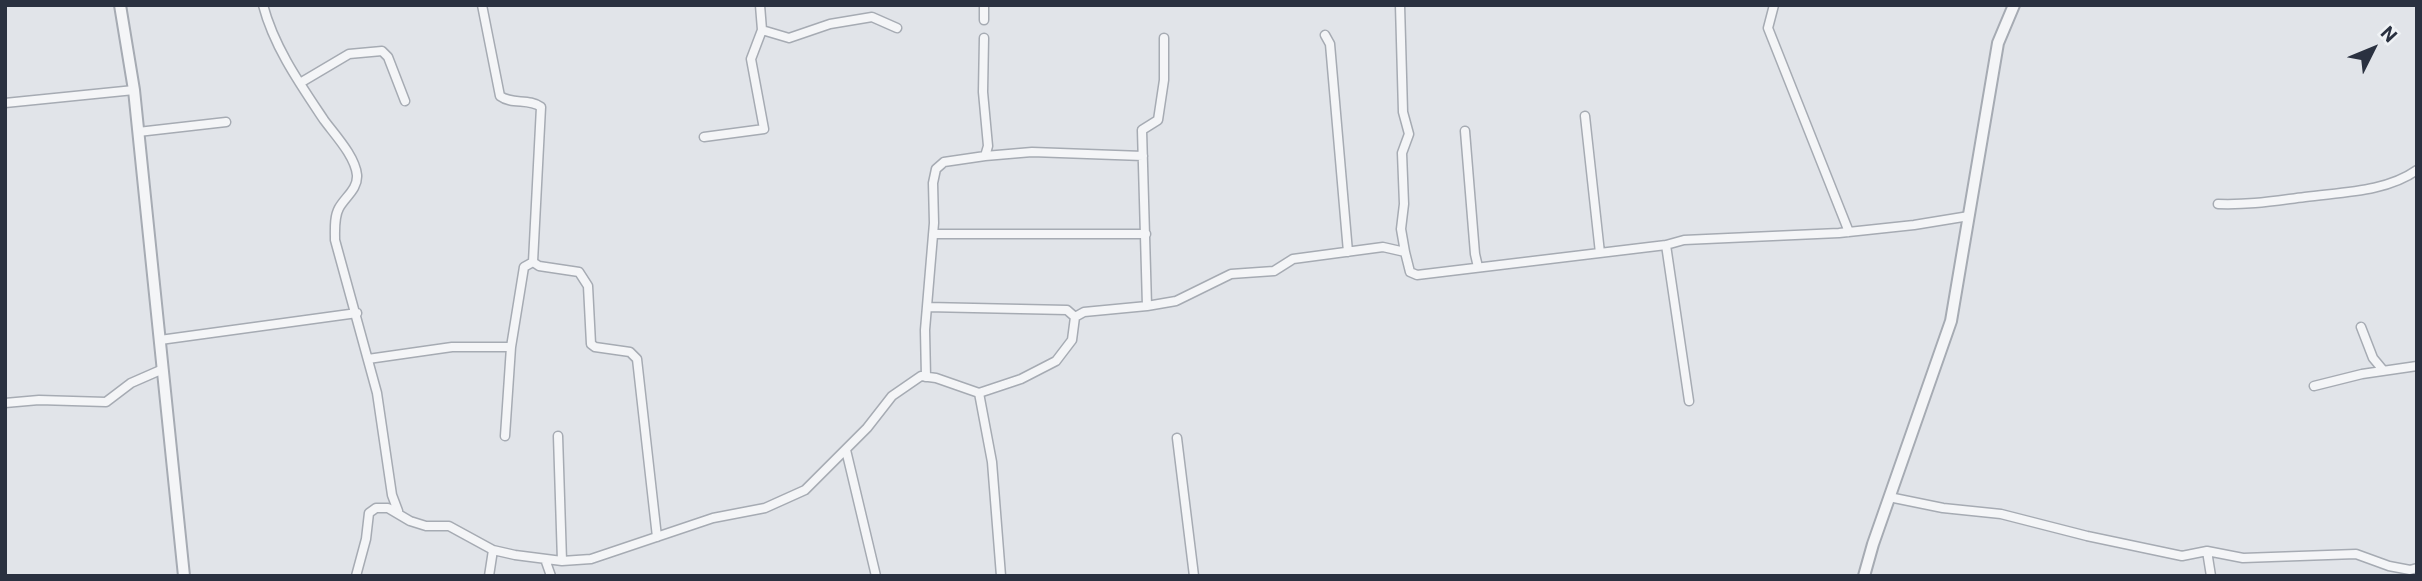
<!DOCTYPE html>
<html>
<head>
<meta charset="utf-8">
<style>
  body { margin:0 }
  #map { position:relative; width:2422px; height:581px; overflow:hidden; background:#e1e4e9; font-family:Roboto,sans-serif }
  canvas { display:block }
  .frame { position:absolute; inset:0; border:7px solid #2a3140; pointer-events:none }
  .north { position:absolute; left:2338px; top:14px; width:70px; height:70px; -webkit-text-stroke:5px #f0f3f6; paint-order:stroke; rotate:47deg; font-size:19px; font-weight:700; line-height:28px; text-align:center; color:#2a3140 }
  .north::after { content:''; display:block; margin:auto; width:24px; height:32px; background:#2a3140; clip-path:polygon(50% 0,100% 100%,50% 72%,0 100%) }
</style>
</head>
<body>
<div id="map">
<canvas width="2422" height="581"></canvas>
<div class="frame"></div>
<div class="north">N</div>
</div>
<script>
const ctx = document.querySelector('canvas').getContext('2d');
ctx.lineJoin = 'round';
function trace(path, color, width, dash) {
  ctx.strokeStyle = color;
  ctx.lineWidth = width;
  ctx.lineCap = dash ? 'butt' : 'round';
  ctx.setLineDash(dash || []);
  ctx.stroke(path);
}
const minor = new Path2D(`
  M263,5C274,47 300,84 324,120C335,135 355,156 357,175C358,189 345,197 339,208C334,217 335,229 335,240L377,393L392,495L398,511
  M482,5L500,96C512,105 529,98 541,107L533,262L539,266L579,272L588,286L591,344L595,347L630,352L637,359L657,537
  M984,5V20
  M1400,5L1403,112L1409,134L1402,153L1404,204L1401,229L1405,252
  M1774,5L1768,28L1849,232
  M762,30L789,38L830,24L872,17L897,28
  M1325,35L1330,44L1348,252
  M300,83L349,54L382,51L388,57L405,101
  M5,103L134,90
  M1585,116L1600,253
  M1465,131L1475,254L1478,267
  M138,132L226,122
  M704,137L764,129L751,59L762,30L760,5
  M985,156L1032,152L1143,156
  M2218,204C2251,205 2273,201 2305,197C2342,192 2386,192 2417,170
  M933,234H1146
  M1666,245L1689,401
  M1147,306L1142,130L1158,120L1164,80V38
  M927,307L1067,310L1075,317
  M2361,327L2373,358L2383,370
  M160,340L357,313
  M368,359L452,347H511
  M926,377L925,330L934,223L933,183L936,169L944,162L985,156L988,146L983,92L984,38
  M2314,386L2362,374L2417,366
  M979,393L992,462L1001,576
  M5,403L39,400L106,402L131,383L163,369
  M505,436L511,347L524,267L533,262
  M558,436L562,561
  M1177,438L1194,576
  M846,450L876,576
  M1889,497L1943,508L2001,514L2087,536L2182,556L2207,551L2243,558L2356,554L2389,566L2410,570L2417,568
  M2207,551L2211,576
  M545,559L551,576
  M356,576L366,539L369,513L376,508H388L410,521L426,526H449L493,550L515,555L562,561L591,559L713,518L765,508L805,490L867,428L892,396L921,376L936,378L979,393L1021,379L1056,361L1072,340L1075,317L1084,312L1147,306L1176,301L1231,274L1274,271L1293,259L1383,247L1405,252L1410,272L1417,275L1666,245L1684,240L1839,233L1914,225L1969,216
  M489,576L493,550`);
const tertiary = new Path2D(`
  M120,5L134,90L184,576
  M1864,576L1873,544L1951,321L1998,43L2014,5`);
trace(minor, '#a6abb3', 11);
trace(tertiary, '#a6abb3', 14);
trace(minor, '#f4f5f7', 8);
trace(tertiary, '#f4f5f7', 10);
</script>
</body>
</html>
